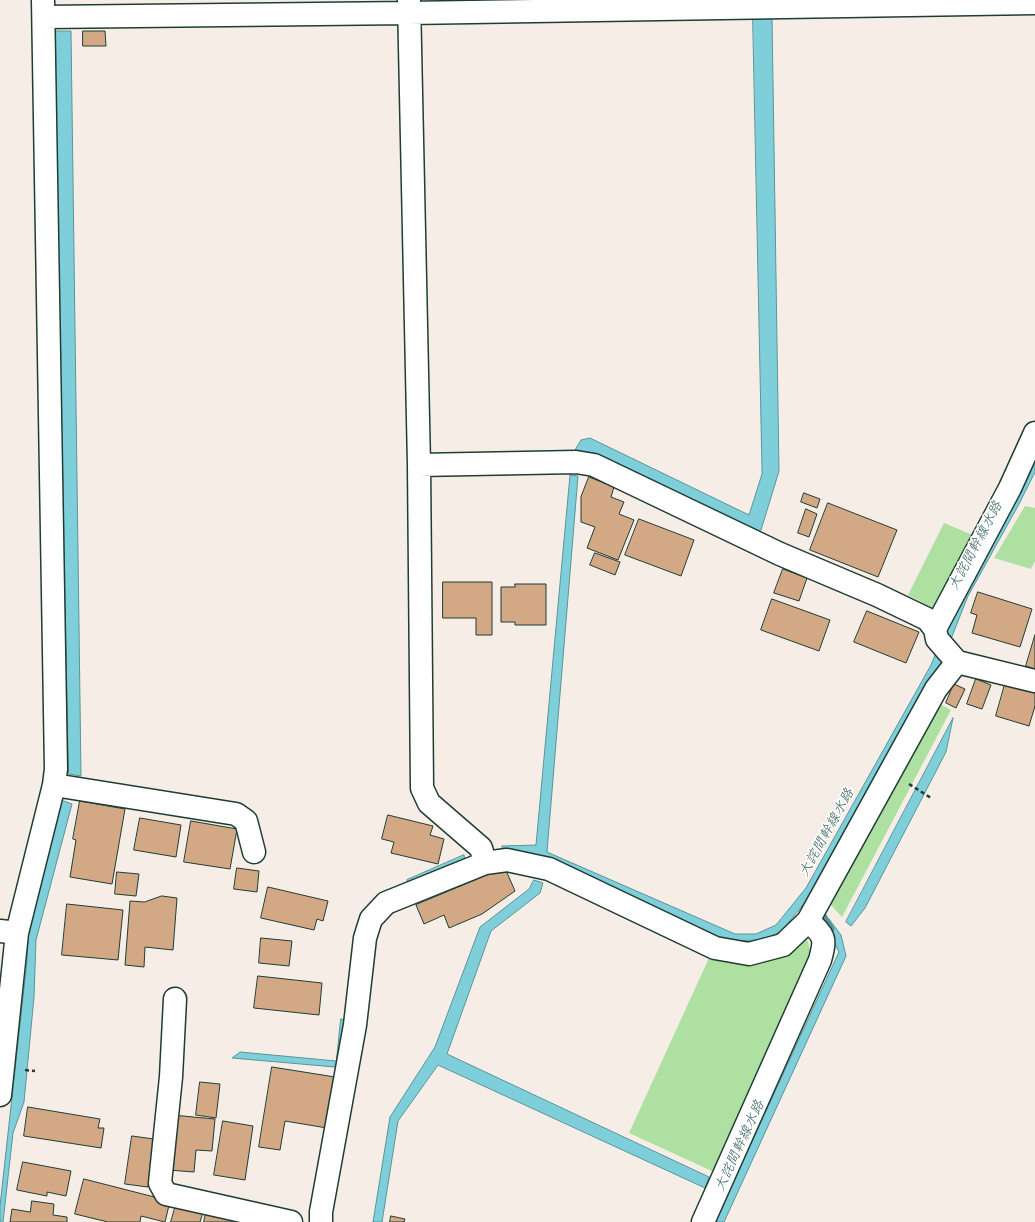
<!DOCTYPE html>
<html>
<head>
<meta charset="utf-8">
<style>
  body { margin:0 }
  canvas { display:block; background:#f6eee6 }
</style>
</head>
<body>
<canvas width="1035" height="1222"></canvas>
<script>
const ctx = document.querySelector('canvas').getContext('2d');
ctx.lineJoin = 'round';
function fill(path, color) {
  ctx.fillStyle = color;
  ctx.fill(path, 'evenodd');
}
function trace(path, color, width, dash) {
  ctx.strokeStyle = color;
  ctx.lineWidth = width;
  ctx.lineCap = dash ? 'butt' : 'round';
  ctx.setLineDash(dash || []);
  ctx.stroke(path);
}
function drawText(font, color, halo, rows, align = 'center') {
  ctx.font = font + ' Sriracha,"Klee One",sans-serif';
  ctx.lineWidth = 3;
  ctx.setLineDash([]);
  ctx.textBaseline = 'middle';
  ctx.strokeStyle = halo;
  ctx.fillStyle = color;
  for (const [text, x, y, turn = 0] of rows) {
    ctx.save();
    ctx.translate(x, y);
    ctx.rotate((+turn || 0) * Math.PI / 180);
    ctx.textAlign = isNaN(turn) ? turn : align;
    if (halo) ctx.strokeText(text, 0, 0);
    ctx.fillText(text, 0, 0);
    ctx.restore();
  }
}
fill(new Path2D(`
  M1025,506L1035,508V561L1031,569L994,558Z
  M944,523L975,536L935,609L908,595Z
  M936,702L951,710L842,917L830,904Z
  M806,935L811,953L716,1173L629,1133L709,958L762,964Z`), '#ade0a1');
const water = new Path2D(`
  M753,17H772L779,471L761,530L752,532L595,454L575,450L581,440L590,438L749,515L762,474Z
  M54,31H71L81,776L69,774Z
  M1035,452V472L1019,504L968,596L939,669L810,896L781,932L760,940L729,941L544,859L502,851V846L536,845L570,475L578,476L547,852L735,934H756L776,925L806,888L931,665L960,594Z
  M953,718L946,752L865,908L851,926L846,922Z
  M61,800L72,804L36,940L34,997L24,1102L13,1133L3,1222H0V1206L27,961L28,934Z
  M464,855L465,860L408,885L407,880Z
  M534,880L543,883L540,893L491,931L447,1054L709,1177L705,1188L438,1065L398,1121L382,1222H373L390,1117L435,1047L480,927L529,889Z
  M829,919L841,935L846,956L724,1222H715L839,952L825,924Z
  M341,1019L348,1020L342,1065L335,1067L232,1058L240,1052L336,1061Z`);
fill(water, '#7fcfdb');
trace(water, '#599598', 1);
trace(new Path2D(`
  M819,909L831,929`), '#599598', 7);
const building = new Path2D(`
  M83,31H105L106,46H83Z
  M589,477L614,487L611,497L624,502L619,514L634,520L618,560L587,548L595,527L581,522V497Z
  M804,493L820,499L817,508L801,502Z
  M828,503L897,530L878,577L810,550Z
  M806,509L817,514L809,537L798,533Z
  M639,519L694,540L681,576L625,555Z
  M595,553L620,562L615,575L590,565Z
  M783,569L807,578L799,601L774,593Z
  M443,582H492V635H476V618H443Z
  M515,584H546V625H515V622H501V587H515Z
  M978,592L1032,609L1020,647L972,633L977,615L971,613Z
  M772,599L830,620L819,651L761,630Z
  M867,611L919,632L906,663L854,642Z
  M1035,635V669L1026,666Z
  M976,679L991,685L982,709L967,704Z
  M954,684L965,689L956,708L946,703Z
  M1005,684L1035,693V706L1029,726L996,716Z
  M80,801L125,809L112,884L70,877L76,840L73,839Z
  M388,815L433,826L430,835L444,839L438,864L391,853L394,842L382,839Z
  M140,818L181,825L176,857L134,850Z
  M191,821L237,829L230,869L184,862Z
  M237,868L259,871L257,892L234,889Z
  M505,868L515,891L482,914L449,928L444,915L424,924L416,905Z
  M117,872L139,874L136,896L115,894Z
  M268,887L328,901L323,921L317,919L314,930L261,918Z
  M162,896L177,898L173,950L145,947L144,967L125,965L130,901L144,902Z
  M67,904L123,910L118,960L62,955Z
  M261,938L292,941L289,966L259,963Z
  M258,976L322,983L319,1015L254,1008Z
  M272,1067L335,1077L327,1128L285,1121L280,1150L259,1147Z
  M200,1082L220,1084L216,1118L196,1115Z
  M28,1107L100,1119L98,1128H104L101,1148L24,1136Z
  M172,1115L215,1119L212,1151L196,1150L194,1172L168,1170Z
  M223,1121L253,1126L245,1180L214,1175Z
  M132,1136L154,1139L148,1187L125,1184Z
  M23,1162L71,1171L66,1196L47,1192V1196L17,1190Z
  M84,1179L170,1201L165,1222L141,1216L140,1222H108L75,1214Z
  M32,1201L54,1204L53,1215L67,1217V1222H10L12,1209L30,1212Z
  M177,1201L204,1209L200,1222H171Z
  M206,1213L256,1222H204Z
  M391,1216L405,1219L404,1222H390Z`);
fill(building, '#d3a884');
trace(building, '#1f3d34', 1);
const minor = new Path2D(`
  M409,0L419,465L422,788L429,803L481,848L485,863
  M44,17L409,13L1035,3
  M419,465L576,462L594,465L780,554L877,595L927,619L935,629
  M957,662L1035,681
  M54,785L236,814L246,821L254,852
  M0,931L17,933L54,785L56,769L43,0
  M175,999L171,1077L160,1183L166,1194L291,1222
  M0,1095L17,933
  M321,1222V1212L355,1025L365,938L371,919L386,903L485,863L507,860L549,869L715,948L749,954L783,945L808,921L936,689L957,662L937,639L935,629L1010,488L1035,433
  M703,1222L820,960C826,938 825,936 808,921`);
trace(minor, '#1f3d34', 25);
trace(new Path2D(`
  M909,784L931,798
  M25,1070L35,1071`), '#1f3d34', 2.5, [4, 3]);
trace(minor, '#fff', 22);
drawText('italic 14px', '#37625e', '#fff', [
  ["大詫間幹線水路",976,546,-62],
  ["大詫間幹線水路",827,833,-61],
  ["大詫間幹線水路",740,1146,-65]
]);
</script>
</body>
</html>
